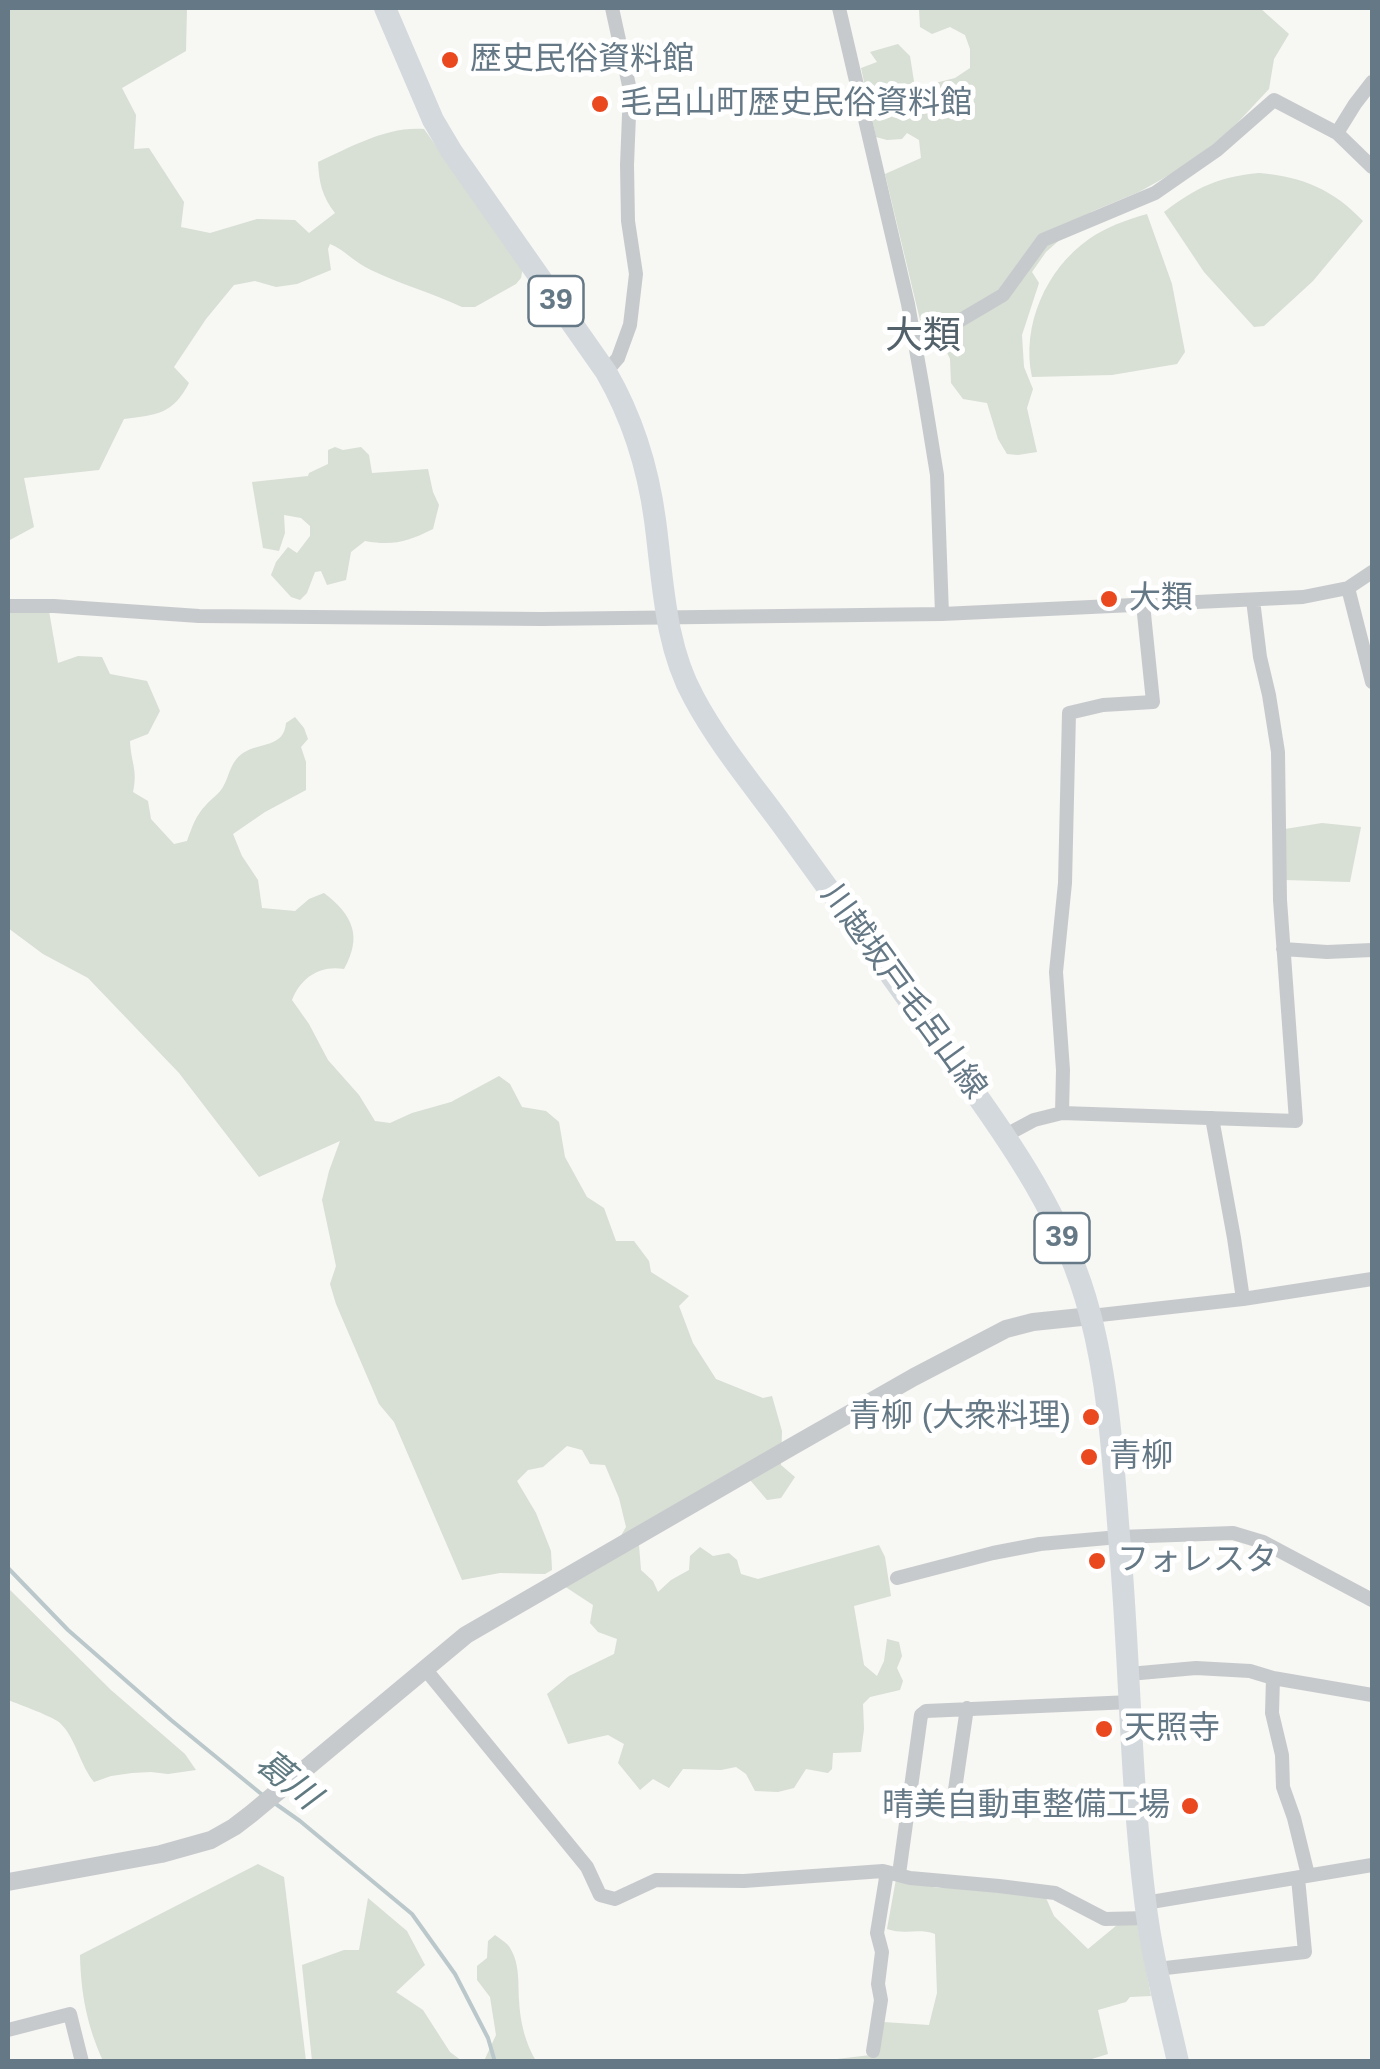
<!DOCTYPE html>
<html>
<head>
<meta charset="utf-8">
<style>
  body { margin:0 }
  #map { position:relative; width:1380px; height:2069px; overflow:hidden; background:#f7f7f3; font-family:Arial,sans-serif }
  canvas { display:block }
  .frame { position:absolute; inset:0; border:10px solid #657886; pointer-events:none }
</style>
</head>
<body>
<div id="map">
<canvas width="1380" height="2069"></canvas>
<div class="frame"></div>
</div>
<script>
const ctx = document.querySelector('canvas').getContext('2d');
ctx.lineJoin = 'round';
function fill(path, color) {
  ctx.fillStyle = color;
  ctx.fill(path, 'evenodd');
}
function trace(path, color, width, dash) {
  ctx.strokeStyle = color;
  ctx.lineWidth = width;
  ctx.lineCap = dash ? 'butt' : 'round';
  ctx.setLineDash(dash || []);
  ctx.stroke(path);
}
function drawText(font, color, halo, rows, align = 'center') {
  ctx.font = font + ' Arial,"Noto Sans JP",sans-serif';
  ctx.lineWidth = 10;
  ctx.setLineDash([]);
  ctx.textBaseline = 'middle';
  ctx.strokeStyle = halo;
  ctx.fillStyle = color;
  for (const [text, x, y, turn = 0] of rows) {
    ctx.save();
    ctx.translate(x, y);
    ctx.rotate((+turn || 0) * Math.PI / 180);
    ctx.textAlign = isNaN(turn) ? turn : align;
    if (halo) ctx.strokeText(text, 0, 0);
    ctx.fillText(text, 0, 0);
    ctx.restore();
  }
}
fill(new Path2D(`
  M8,8H187L186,51L122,88L136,115L134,149L149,148L184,202L181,227L210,233L257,219L295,220L309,233L335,213C322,197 319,182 318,162C351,147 387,126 424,129L523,267L521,278L516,284L475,307H462C432,293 400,284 371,270C355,263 345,250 330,244L328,249L331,270L297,284L276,287L255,281L234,285L206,319L174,367L189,383C173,414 157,415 124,419L99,470L24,478L34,527L8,541Z
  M919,8H1260L1289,34L1274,59L1269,89L1227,134L1180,169L1139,192L1091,212L1046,252L1032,272L1039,283L1022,335L1024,367L1033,389L1027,408L1037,452L1018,455L1007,454L998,439L987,403L963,399L951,383L950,359L943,344L926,345L885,174L921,158L919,140L907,133L902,139L887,140L876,137L861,68L877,62L870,52L898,44L910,56L915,88L955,78L970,68V49L965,35L950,27L932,34L920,27Z
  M1259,173C1301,176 1334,190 1363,221L1313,281L1264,326L1254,327L1204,272L1164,212C1197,187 1218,177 1259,173Z
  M1147,214L1172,284L1185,352L1177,364L1112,375L1032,377C1021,326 1046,269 1089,239C1106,227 1126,220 1147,214Z
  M335,447L343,450L361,447L369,455L372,473L428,469L433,492L439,505L433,529C407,542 393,546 365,541L351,552L346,580L327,585L321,571L315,572L307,593L300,600L291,597L271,575L276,562L288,547L297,553L310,536V526L301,518L284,515L285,533L279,551L263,548L252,482L308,476L309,473L328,464V450Z
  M8,611H49L58,663L78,656L102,657L110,674L147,681L160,711L148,734L130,741C131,763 138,770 133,792L148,801L151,819L174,844L187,841C192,827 196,815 206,805C211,799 219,794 223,787C230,775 230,762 243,753C260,742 284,748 286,723L295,717L304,728L308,739L301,747L306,762V790L265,812L233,834L242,856L258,880L262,908L295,911L309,899L324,893C354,916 362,937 344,969C319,965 301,978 292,1000L309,1024L328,1060L359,1095L375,1121L390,1123L412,1113L451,1102L499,1076L510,1084L522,1107L546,1111L559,1122L565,1157L587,1197L604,1208L616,1241H634L649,1261L651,1272L689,1296L679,1306L693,1343L716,1379L763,1398L772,1396L782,1431L781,1465L795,1477L781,1498L767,1500L750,1480L662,1515L639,1545L641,1570L653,1581L658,1592L671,1580L689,1570L690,1556L700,1547L713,1556L729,1553L737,1560L741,1574L758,1579L879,1545L885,1557L891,1596L854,1606L864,1665L877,1676L884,1661L887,1639L899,1642L902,1656L897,1668L903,1681L900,1690L870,1697L863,1704L864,1729L861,1752L833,1753L832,1769L828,1773L806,1769L794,1788L778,1792L755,1791L746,1774L736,1767L721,1770L683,1769L669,1788L653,1779L640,1790L618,1763L624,1744L608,1735L568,1744L547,1694L569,1676L614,1654L617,1639L598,1632L590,1623L593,1605L564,1586L619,1539L626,1527L619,1498L605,1465L590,1464L582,1450L567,1446L543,1467L528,1470L517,1481L536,1513L551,1551L552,1570L545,1574L500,1573L462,1580L394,1422L379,1404L336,1304L330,1284L336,1266L322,1200L329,1171L340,1141L259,1177L179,1073L88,978L43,954L8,928Z
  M1322,823L1361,827L1350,882L1285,880V829Z
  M8,1588L111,1690L185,1754L196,1770L168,1774L151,1772L132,1773L111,1776L94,1782C80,1765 76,1739 61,1724C55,1717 18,1704 8,1700Z
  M258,1864L284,1877L306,2061H103C87,2025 81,1995 80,1955Z
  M896,1879L937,1888L960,1887L1046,1898L1054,1916L1088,1949L1117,1925L1137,1921L1151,1996L1130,1997L1126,2002L1098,2010L1108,2054L1082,2062H830L837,2059L879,2054L883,2022L929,2025L937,1993L935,1934C919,1928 904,1935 887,1929Z
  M368,1898L407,1931L425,1965L396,1992L423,2010L450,2052L462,2061H312L302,1965L344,1950H359Z
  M495,1935C499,1938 504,1941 508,1945C520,1961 518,1981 519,2000C520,2021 525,2043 536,2061H484L496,2035L490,1997L477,1980V1966L487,1958L488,1941Z`), '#d8dfd4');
trace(new Path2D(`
  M8,1568L68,1630L171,1720L265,1797
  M273,1802L300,1821L412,1914L455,1974L488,2038L495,2062`), '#bbc8cb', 4);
trace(new Path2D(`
  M839,8L908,304L923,389L937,475L942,614
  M1337,133L1355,104L1372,82
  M913,332L954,324L1003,295L1043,240L1155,193L1217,150L1274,100L1337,133L1372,167
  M606,372L618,358L630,325L636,274L628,221L627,165L630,90L612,8
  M1348,588L1372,682
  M8,606H54L199,616L542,619L942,614L1303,597L1348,588L1372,572
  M1283,949L1327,952L1372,950
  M1062,1113L1063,1070L1056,972L1065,883L1069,713L1103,705L1153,702L1143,604
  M1212,1118L1234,1238L1243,1299
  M1006,1135L1034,1120L1062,1113L1296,1121L1280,900L1278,752L1269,695L1260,657L1253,600
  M1091,1316L1243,1299L1372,1279
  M897,1578L993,1553L1040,1544L1119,1537L1233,1533L1263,1542L1372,1600
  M426,1670L587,1867L600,1895L615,1899L656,1880L744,1881L883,1871L910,1878L999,1886L1055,1893L1105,1919L1148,1918
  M1129,1674L1196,1668L1250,1671L1273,1678L1372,1695
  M1273,1678L1272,1713L1282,1755L1283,1787L1294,1818L1308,1875
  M908,1810H952L967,1708
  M899,1874L921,1715L926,1711L1131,1702
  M1145,1903L1372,1865
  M1157,1969L1305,1952L1298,1878
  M8,2030L70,2014L82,2062
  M873,2051L881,2000L878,1984L882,1952L877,1933L887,1872`), '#c7cacd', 14);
trace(new Path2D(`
  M8,1882L161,1854L211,1840L234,1827L251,1814L466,1635L793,1446L914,1377L1006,1329L1033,1322L1091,1316`), '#c7cacd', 18);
trace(new Path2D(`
  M385,8L433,120L452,152L606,372C632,417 648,468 655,520C663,579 664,644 694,698C718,743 753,785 783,826C841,906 898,985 955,1065C1011,1142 1066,1221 1090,1314C1111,1393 1114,1479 1121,1560C1130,1673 1131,1787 1145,1900C1151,1954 1166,2008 1178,2062`), '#d4d9dd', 22);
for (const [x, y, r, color] of [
  [450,60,10,"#ea4920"],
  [600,104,10,"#ea4920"],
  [1109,599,10,"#ea4920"],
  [1091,1417,10,"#ea4920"],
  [1089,1457,10,"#ea4920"],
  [1097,1561,10,"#ea4920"],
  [1104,1729,10,"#ea4920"],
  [1190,1806,10,"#ea4920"]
]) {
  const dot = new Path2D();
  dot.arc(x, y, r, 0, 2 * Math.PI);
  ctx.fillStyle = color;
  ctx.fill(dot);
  trace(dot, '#fff', 4);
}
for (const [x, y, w] of [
  [556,301,55],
  [1062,1238,55]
]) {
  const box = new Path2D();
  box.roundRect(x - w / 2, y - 25, w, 50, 8);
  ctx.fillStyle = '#fff';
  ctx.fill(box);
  trace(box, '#657886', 2.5);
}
drawText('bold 30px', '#657886', null, [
  ["39",556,301],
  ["39",1062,1238]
]);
drawText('32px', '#657886', '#fff', [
  ["歴史民俗資料館",470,60],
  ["毛呂山町歴史民俗資料館",620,104],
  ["大類",1129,599],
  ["青柳 (大衆料理)",1071,1417,"right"],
  ["青柳",1109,1457],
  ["フォレスタ",1117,1561],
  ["天照寺",1124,1729],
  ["晴美自動車整備工場",1170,1806,"right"]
], 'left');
drawText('32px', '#657886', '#fff', [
  ["川越坂戸毛呂山線",903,992,54]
]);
drawText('italic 35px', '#607a82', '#fff', [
  ["葛川",287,1781,39]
]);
drawText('38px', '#53616a', '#fff', [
  ["大類",923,338]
]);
</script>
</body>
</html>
